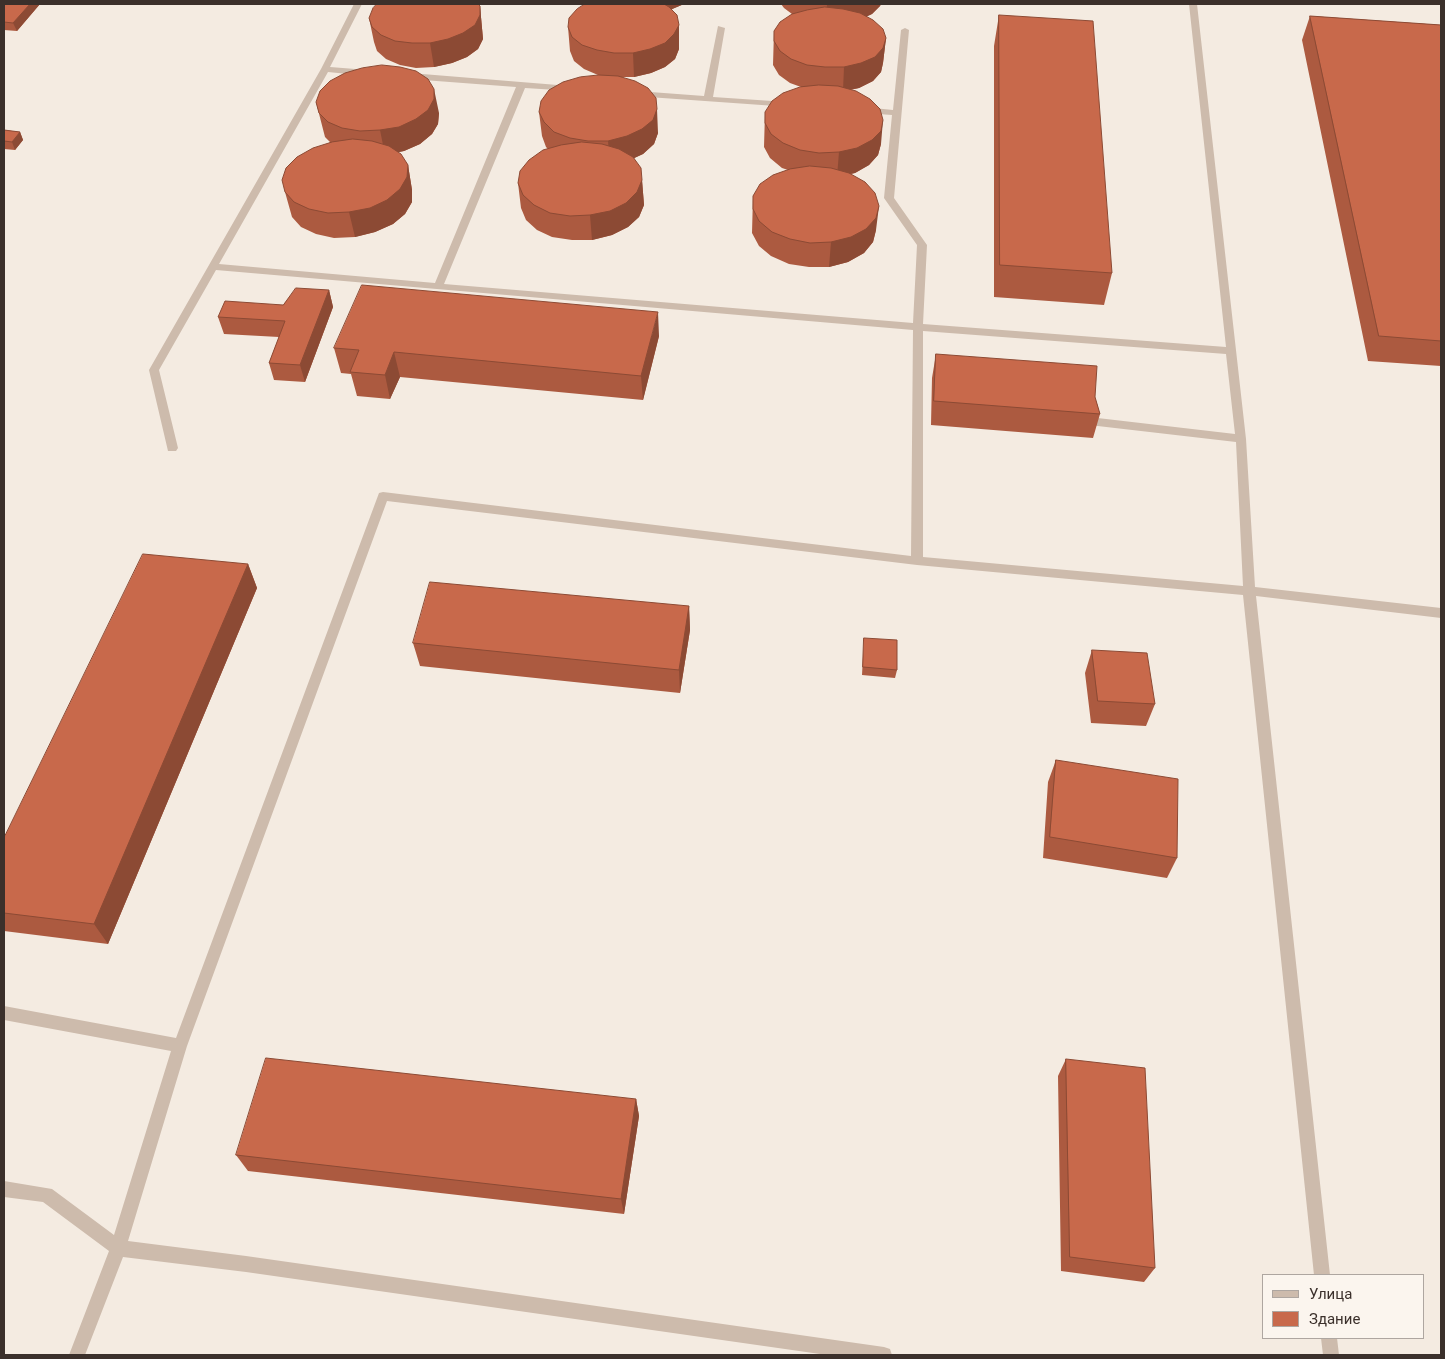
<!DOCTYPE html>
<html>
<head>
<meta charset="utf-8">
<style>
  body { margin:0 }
  #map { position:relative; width:1445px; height:1359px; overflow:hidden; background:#f4ebe1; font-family:Roboto,sans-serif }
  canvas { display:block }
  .frame { position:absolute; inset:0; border:5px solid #3b302b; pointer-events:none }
  .legend { position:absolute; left:1262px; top:1274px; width:162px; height:65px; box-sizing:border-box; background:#fbf5ee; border:1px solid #aea6a0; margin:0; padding:6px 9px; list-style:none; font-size:15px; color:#3b302b }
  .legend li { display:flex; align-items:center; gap:10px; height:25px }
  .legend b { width:25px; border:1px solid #aea6a0 }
</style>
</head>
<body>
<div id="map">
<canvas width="1445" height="1359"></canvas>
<div class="frame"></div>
<ul class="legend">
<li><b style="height:6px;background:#cdbbac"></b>Улица</li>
<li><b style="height:14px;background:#c8694b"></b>Здание</li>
</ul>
</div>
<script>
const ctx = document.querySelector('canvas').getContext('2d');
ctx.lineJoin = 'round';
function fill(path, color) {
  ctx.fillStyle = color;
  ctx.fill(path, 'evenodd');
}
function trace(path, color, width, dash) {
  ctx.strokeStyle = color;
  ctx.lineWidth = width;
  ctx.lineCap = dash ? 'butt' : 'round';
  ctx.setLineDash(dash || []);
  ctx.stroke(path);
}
fill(new Path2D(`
  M354,4H362L330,67L368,70L372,73L368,76L328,72L219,264L435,283L516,87L410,79L406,76L410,73L570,86L574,89L573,91L525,88L444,284L913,323L917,245L884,198L892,115L864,113L860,110L864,107L893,110L901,30L905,28L909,30L894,198L927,245L923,324L1226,347L1189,4H1197L1246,439L1255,587L1441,608V618L1256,596L1330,1275H1314L1243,595L917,565L387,501L187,1046L128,1241L246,1256L884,1347L890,1349L892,1355H827L246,1272L123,1257L85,1355H69L109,1251L43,1202L4,1197V1181L52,1189L114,1235L171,1051L4,1020V1006L176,1038L379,493L383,492L911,556L913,330L216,270L159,370L178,448L176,451H168L149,370L321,69ZM923,331L1226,354L1235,434L1089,417L1084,421L1089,425L1236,442L1243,586L923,557Z
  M718,26L725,28L713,97L787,102L791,105L790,107L634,96L633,94L637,91L704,96Z
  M1321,1338H1337L1339,1355H1323Z`), '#cdbbac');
fill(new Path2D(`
  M4,4H40L17,31L4,30Z
  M585,4H684L672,9L679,49L675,59L665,67L651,73L634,77H622L658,133L654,144L643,154L634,158L642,180L644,205L639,217L628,227L612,235L592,240H572L552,237L537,230L526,220L521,208L518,183L548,149L546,147L542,136L539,112L598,75L584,69L574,61L570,51L568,27Z
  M781,4H881L880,6L872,14L866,16L886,38L883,63L881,72L873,81L859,88L850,90L881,144L878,155L869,165L855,173L850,174L876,230L873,242L864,253L848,262L829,267H809L789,264L771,256L759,246L752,233L753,196L788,170L782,168L770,158L764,147L765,112L801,87L790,83L779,75L773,65L774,31L792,14L784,8Z
  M480,6L483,39L478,49L467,57L452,63L434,67L416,68L400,65L386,59L377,51L374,42L369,18Z
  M999,15L1112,273L1104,305L994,297V46Z
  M1310,16L1441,25V366L1368,361L1302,40Z
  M316,102L439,113L438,124L432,134L420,144L404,151L398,152L408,165L412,190V202L405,214L393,224L375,232L355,237L334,238L316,234L301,227L292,217L285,192L330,142L325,137Z
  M4,130L20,132L23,140L15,150L4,149Z
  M329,290L333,307L305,382L274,380L269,363L279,337L224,334L218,317L283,305Z
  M659,336L643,400L400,377L390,399L357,396L351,374L341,373L334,348Z
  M936,354L1095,397L1100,414L1093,438L931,425L932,378Z
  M248,564L257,588L108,944L4,931V838Z
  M689,606L690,630L680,693L420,666L413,643Z
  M864,638L897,670L895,678L862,675Z
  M1092,650L1155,704L1146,726L1091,723L1085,673Z
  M1056,760L1177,858L1167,878L1043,858L1048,782Z
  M1066,1059L1155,1268L1144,1282L1061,1271L1058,1076Z
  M636,1099L639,1116L624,1214L248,1171L236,1155Z`), '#ac5a40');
fill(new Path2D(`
  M30,4H40L17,31L13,23Z
  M653,4H684L670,10Z
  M827,4H881L880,6L872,14L860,20L826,23Z
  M480,6L483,39L478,49L467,57L452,63L434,67L430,43Z
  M679,25V49L675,59L665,67L651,73L634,77L633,53Z
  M886,38L883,63L881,72L873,81L859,88L843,91L844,67Z
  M434,89L439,113L438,124L432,134L420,144L404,151L385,155L380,130Z
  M657,109L658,133L654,144L643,154L628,161L610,165L608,141Z
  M883,120L881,144L878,155L869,165L855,173L837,177L839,152Z
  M20,132L23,140L15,150L12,142Z
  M408,165L412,190V202L405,214L393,224L375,232L355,237L349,212Z
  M642,180L644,205L639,217L628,227L612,235L592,240L590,215Z
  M879,206L876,230L873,242L864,253L848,262L829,267L831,242Z
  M329,290L333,307L305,382L300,365Z
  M658,312L659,336L643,400L641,376Z
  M394,352L400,377L390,399L385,375Z
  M248,564L257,588L108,944L94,924Z
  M689,606L690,630L680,693L679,670Z
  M636,1099L639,1116L624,1214L621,1199Z`), '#8c4a34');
const building = new Path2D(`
  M4,4H30L13,23L4,22Z
  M377,4H478L480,6V15L475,25L463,33L448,39L430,43H412L395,41L381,35L372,27L369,18L373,8Z
  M585,4H664L669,7L677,15L679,25L674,34L665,43L650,49L633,53H614L597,50L582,45L572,37L568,27L569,18L577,9Z
  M825,7L843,9L860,13L873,20L883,29L886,38L883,48L875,57L861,63L844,67H825L807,65L791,59L780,51L774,41V31L780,22L792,14L807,10Z
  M999,15L1093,21L1112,273L1000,265Z
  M1310,16L1441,25V341L1379,336Z
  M382,65L400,67L416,71L428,79L434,89V99L428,110L416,119L399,127L380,130L360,131L342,128L328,122L319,113L316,102L320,91L330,81L345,73L362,68Z
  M599,75L618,76L635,81L648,88L656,98L657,109L653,120L642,129L627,136L608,141H588L570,138L554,132L544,122L539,112L541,101L549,90L563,82L580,77Z
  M819,85L838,86L856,91L870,99L880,109L883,120L881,131L872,140L857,148L839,152L819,153L800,150L783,143L771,134L765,123V112L772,101L783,93L800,87Z
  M4,130L20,132L12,142L4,141Z
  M353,139L372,141L389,146L401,154L408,165L407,177L400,189L387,200L370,208L349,212L328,213L309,209L294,202L285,192L282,180L286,168L297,157L313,148L332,142Z
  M582,142L602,144L619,149L633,157L641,168L642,180L637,192L626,203L610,211L590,215L570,216L550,213L534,205L523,195L518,183L520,171L529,160L543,150L561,145Z
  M810,166L831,168L849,173L865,182L875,193L879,206L876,218L866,229L851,237L831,242L810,243L790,239L772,232L759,221L753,209V196L760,184L773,175L790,169Z
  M362,285L658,312L641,376L394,352L385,375L350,372L359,350L334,348Z
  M296,288L329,290L300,365L269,363L285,321L218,317L225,301L283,305Z
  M936,354L1097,366L1095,397L1100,414L934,401Z
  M143,554L248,564L94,924L4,913V838Z
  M430,582L689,606L679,670L413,643Z
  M864,638L897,640V670L863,667Z
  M1092,650L1147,653L1155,704L1098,701Z
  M1056,760L1178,779L1177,858L1050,837Z
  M266,1058L636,1099L621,1199L236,1155Z
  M1066,1059L1145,1068L1155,1268L1070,1257Z`);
fill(building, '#c8694b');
trace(building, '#8c4a34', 1);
</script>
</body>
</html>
